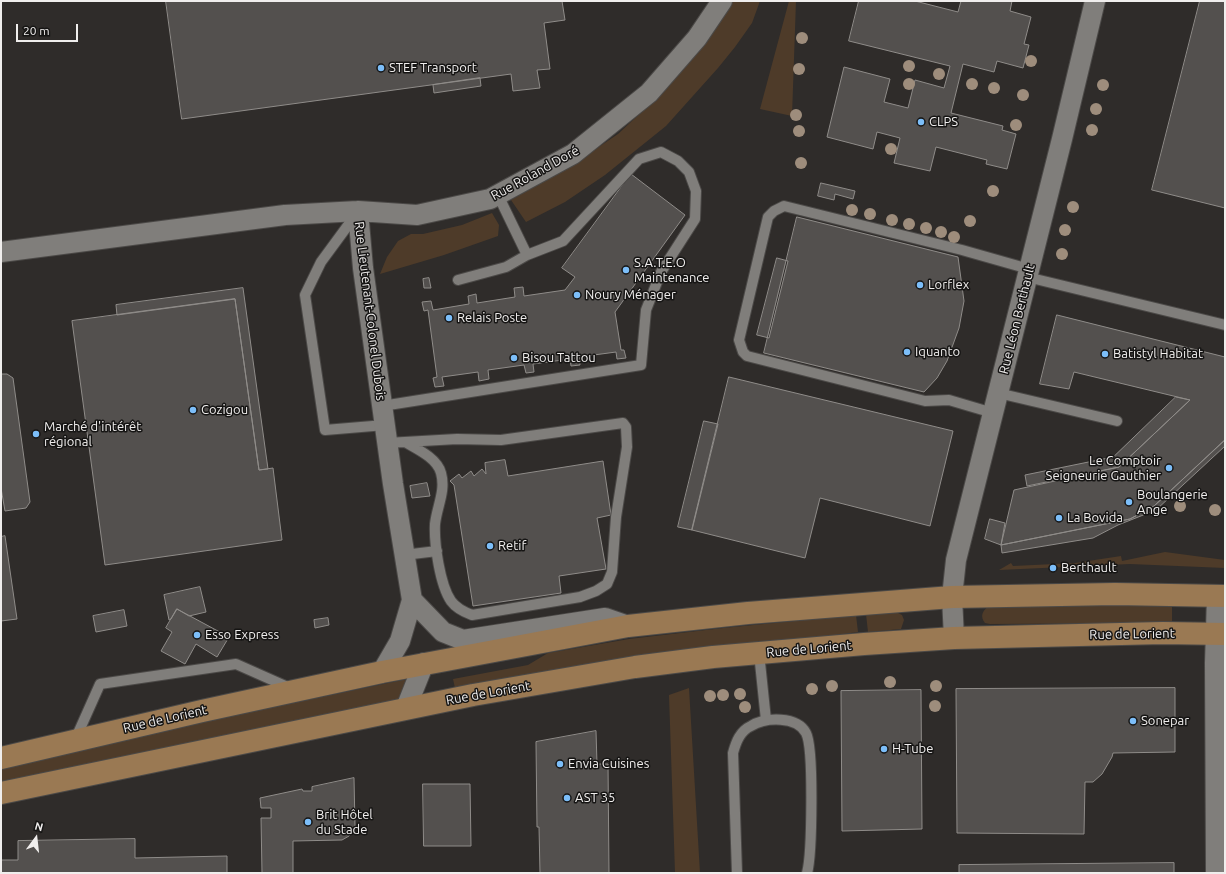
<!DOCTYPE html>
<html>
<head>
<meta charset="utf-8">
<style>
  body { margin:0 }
  #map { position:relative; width:1226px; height:874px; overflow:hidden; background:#2f2c2a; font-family:Ubuntu,sans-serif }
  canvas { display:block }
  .frame { position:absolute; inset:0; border:2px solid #f0eeed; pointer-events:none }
  .north { position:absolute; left:16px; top:818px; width:40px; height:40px; -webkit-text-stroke:3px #161514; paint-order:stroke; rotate:15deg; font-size:11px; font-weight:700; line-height:16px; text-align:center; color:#f0eeed }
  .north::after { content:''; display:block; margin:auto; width:14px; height:18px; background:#f0eeed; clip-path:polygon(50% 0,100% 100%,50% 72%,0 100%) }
  .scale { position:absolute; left:16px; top:24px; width:62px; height:18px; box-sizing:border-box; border:2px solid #f0eeed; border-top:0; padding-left:5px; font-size:12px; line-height:14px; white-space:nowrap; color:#f0eeed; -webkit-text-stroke:3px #161514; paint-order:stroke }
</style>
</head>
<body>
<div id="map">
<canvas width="1226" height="874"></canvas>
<div class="frame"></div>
<div class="north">N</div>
<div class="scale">20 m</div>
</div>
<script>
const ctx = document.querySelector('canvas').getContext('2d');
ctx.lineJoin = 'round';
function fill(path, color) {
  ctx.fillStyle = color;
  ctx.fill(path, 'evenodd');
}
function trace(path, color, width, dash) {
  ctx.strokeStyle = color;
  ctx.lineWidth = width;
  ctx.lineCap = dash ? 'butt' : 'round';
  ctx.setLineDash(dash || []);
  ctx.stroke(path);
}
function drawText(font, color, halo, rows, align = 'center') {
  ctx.font = font + ' Ubuntu,sans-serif';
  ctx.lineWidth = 3;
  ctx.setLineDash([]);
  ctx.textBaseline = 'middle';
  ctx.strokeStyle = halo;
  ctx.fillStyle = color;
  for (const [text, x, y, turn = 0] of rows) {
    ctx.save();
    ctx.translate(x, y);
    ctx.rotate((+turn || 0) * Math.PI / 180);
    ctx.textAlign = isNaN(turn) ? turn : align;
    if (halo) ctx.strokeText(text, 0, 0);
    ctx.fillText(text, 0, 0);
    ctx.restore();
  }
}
fill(new Path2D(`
  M730,1H760L752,23L735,47L718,68L666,126L605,175L565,202L526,222L511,200L575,163L618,134L662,93Z
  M789,1H796L792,116L760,109Z
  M492,213L499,225L498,236L444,255L380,274L387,257L398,241L411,234H423L462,225Z
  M1165,552L1225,560V568L1130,564L999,570L1011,563L1013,566L1075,563L1121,556L1122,561Z
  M1168,604L1172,607V623L990,624L985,623C980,617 982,611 988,607Z
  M896,612L902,615L904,620L901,629L868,632L866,614Z
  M856,615L858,632L455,688L453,679L528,665L548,653L629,639L723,628Z
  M412,678L402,699L1,782V764Z
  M689,688L700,873H675L669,695Z`), '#4e3b29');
const building = new Path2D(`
  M166,1H562L565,20L544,23L550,69L537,70L540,88L513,91L511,74L182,119Z
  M859,1H915L958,12L961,1H1012L1010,11L1031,17L1024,44L1029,45L1023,68L997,61L994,72L963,64L951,113L1003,126L1002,130L1016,134L1007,169L986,164L987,160L936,147L930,171L894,163L900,138L877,132L873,149L827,137L844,67L890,79L884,102L908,108L915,80L944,88L950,66L849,41Z
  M1200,1H1225V208L1152,190Z
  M480,78L481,86L434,93L433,85Z
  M631,174L685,215L615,312L621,350H624L626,358L617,359L616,352L579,357L580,365L571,366L570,359L533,364L534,372L526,373L524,365L488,370L489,379L479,381L478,372L442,377L444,386L435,387L433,378L437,377L428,310L424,311L422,302L431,301L433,310L469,304L468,296L476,294L477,303L515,297L514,288L523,287L524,296L565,290L575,277L562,268Z
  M821,183L855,191L853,199L835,194L834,200L818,196Z
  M797,217L958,257L964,301L959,328L947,361L937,378L924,392L764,353Z
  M777,258L788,261L769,338L757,335Z
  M429,278L431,288H424L423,279Z
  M243,288L268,469L259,470L235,299L117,315L116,305Z
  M235,299L259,470L273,468L282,540L105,565L72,321Z
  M1057,315L1225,357V440L1154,506L1130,519L1001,545L1014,490L1119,467L1190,400L1074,372L1069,389L1040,384Z
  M1,374H7L13,378L30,502L26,508L5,511L1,488Z
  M729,377L953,431L930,526L820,498L805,558L692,530Z
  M1176,397L1190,400L1119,467L1027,486L1025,475L1113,457Z
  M704,421L718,424L692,530L678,527Z
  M1225,440V446L1156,510L1118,525L1093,538L1002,553L1001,545L1130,519L1154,506Z
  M505,460L508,476L603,461L611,515L597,518L606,569L559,576L561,593L473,606L454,485L450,481L459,474L462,478L471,471L474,476L482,469L486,474L485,463Z
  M427,483L430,496L412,498L410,486Z
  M990,519L1005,523L1001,545L985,539Z
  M5,536L17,619L1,621V537Z
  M200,587L206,612L189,616L177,609L171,619L169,620L164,595Z
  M177,609L229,637L217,657L196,644L185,664L161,651L172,632L166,628Z
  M124,610L127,626L96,632L93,616Z
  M328,618L329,625L315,628L314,620Z
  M1175,688V752L1113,753L1112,757L1102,774L1093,782H1085L1084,834L957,833L956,689Z
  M921,690L922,829L842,831L841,691Z
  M596,731L597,764H608L609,873H540L539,827H537L536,742Z
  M354,778L355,826L349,836L342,840L293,841V873H262L261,818H271V808H261L260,798L302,789L303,791H312V787Z
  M423,784H470L471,846H424Z
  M135,839V858L227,856V873H1V860H18V841Z
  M1174,863V873H959V865Z`);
fill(building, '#53504e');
trace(building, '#8f8c89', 1);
const service = new Path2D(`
  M357,213L321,262L305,295L325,430L385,425
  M1027,277L1225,325
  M458,280L506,267L527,255L498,195
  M998,393L1117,421
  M382,406L641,365L646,310L661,272L695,219L696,191L689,172L678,161L661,152L639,159L563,241L527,255
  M993,413L949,400L925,401L747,356L743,352L739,340L768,217L774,211L784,206L962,250L1029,269
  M387,443L457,439L501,440L623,423L626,427L627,447L616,517L612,572L607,584L596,591L580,597L472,615C464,612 456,608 451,601C440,585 434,544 435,524C437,506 446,491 441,473C437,458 417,449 405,442
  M404,555L437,551
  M759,653L766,720
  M75,740L100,684L236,664L290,688
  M737,873L733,753C736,742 740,731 751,726C766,717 797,716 806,733C814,748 812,855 807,873`);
const minor = new Path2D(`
  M358,211L363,268L393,484L412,600L400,641L382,672
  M1,252L285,215L358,211L417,215L490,199L573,154L649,93L697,38L722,1
  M412,600L443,632L463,640L605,618L628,626
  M954,638L952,597L956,560L1062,139L1095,1
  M406,708L424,663
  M1216,873L1215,663L1217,596`);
const primary = new Path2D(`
  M1,758L202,711L382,672L628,626L748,613L952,597L1115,594L1225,596
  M1,793L473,695L635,667L713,657L864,644L954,638L1163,633L1225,634`);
trace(service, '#4b4947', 12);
trace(minor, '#4b4947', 22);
trace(primary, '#4b4947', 24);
trace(service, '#807e7b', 10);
trace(minor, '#807e7b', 20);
trace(primary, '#9a7953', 22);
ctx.fillStyle = '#9e8d7c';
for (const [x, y] of [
  [802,38],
  [1031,61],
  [909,66],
  [799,69],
  [939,74],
  [909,84],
  [972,84],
  [1103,85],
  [994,88],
  [1023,95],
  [1096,109],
  [796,115],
  [1016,125],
  [1092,130],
  [799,131],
  [891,149],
  [801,163],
  [993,191],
  [1073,207],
  [852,210],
  [870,214],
  [892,220],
  [970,221],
  [909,224],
  [926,228],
  [1065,230],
  [941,232],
  [954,237],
  [1062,254],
  [1180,506],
  [1215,510],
  [890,682],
  [832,686],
  [936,686],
  [812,689],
  [740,694],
  [723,695],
  [710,696],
  [935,706],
  [745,707]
]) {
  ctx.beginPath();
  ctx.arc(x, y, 6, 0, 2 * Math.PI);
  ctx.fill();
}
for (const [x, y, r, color] of [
  [381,68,4,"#7cbef9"],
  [921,122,4,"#7cbef9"],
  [626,270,4,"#7cbef9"],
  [920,285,4,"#7cbef9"],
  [577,295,4,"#7cbef9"],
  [449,318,4,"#7cbef9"],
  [907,352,4,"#7cbef9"],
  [1105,354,4,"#7cbef9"],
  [514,358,4,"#7cbef9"],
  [193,410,4,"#7cbef9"],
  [36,434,4,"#7cbef9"],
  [1169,468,4,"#7cbef9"],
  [1129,502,4,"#7cbef9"],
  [1059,518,4,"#7cbef9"],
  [490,546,4,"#7cbef9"],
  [1053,568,4,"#7cbef9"],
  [197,635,4,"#7cbef9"],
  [1133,721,4,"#7cbef9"],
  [884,749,4,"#7cbef9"],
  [560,764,4,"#7cbef9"],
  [567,798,4,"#7cbef9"],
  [308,822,4,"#7cbef9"]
]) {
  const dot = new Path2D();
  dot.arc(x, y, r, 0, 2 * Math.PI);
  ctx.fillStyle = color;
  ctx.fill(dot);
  trace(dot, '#161514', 1.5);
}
drawText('13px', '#f0eeed', '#161514', [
  ["STEF Transport",389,68],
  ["CLPS",929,122],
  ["S.A.T.E.O",634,263],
  ["Maintenance",634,278],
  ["Lorflex",928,285],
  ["Noury Ménager",585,295],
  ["Relais Poste",457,318],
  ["Iquanto",915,352],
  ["Batistyl Habitat",1113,354],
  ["Bisou Tattou",522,358],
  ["Cozigou",201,410],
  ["Marché d'intérêt",44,427],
  ["régional",44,442],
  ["Le Comptoir",1161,461,"right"],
  ["Seigneurie Gauthier",1161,476,"right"],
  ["Boulangerie",1137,495],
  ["Ange",1137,510],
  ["La Bovida",1067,518],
  ["Retif",498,546],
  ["Berthault",1061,568],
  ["Esso Express",205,635],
  ["Sonepar",1141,721],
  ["H-Tube",892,749],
  ["Envia Cuisines",568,764],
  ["AST 35",575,798],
  ["Brit Hôtel",316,815],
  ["du Stade",316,830]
], 'left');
drawText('13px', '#f0eeed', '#161514', [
  ["Rue Roland Doré",535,173,-29],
  ["Rue Lieutenant-Colonel Dubois",370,311,83],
  ["Rue Léon Berthault",1017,319,-76],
  ["Rue de Lorient",1132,634,-1],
  ["Rue de Lorient",809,649,-5],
  ["Rue de Lorient",488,693,-10],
  ["Rue de Lorient",165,719,-13]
]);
</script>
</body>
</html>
